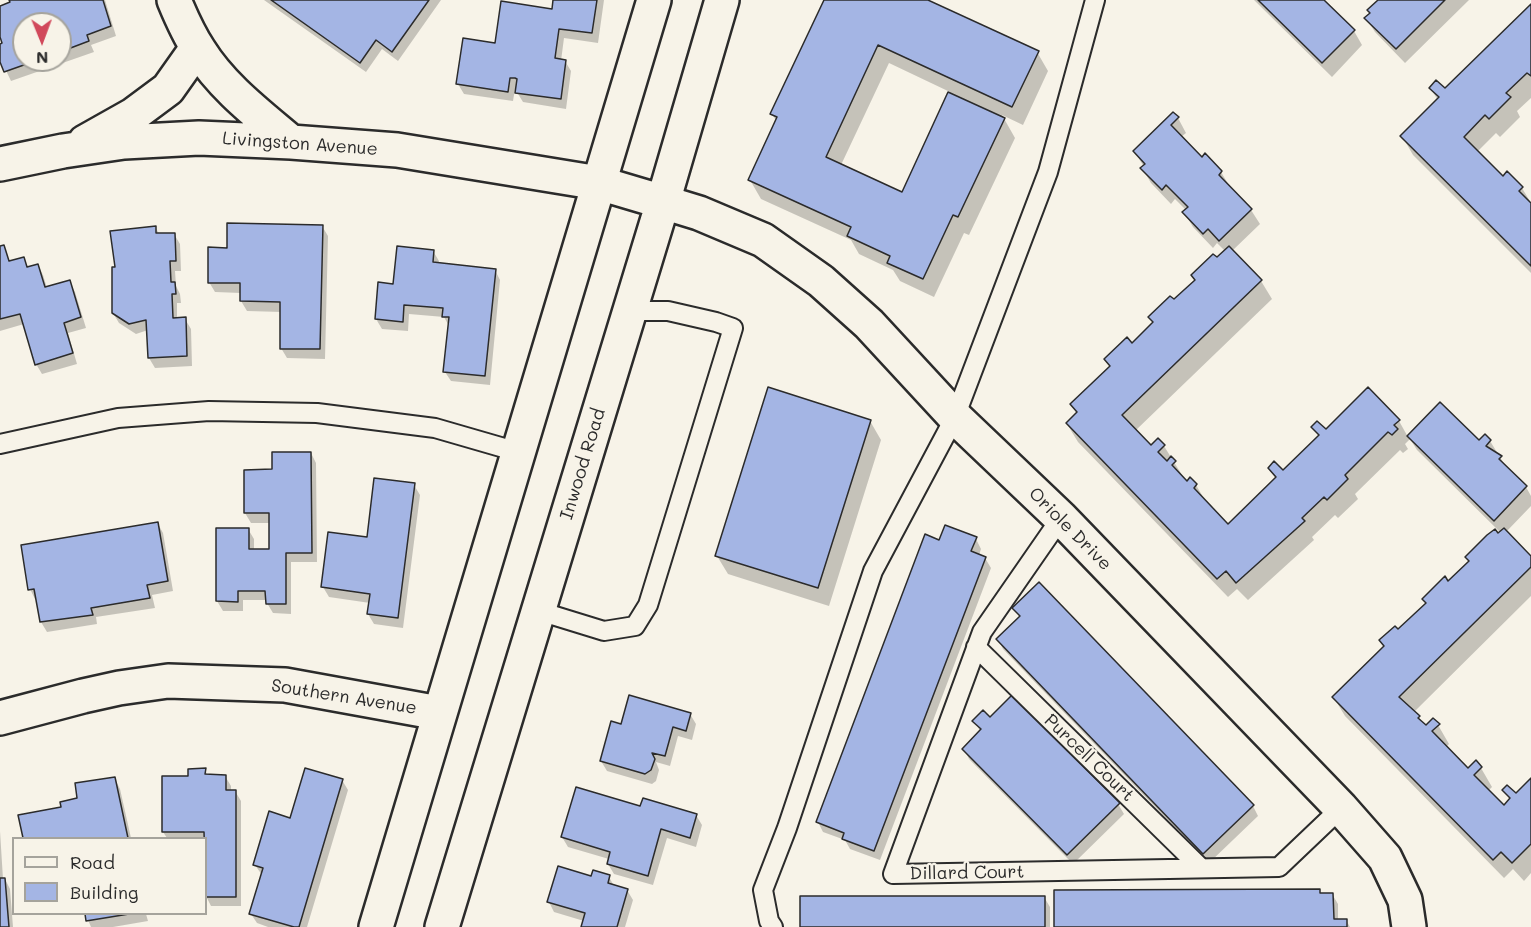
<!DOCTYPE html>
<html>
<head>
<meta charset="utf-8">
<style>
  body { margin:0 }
  #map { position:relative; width:1531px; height:927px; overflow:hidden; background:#f7f3e8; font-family:Mali,sans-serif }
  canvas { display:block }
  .legend { position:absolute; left:12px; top:837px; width:195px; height:78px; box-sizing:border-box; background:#f7f3e8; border:2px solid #a5a39c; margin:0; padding:8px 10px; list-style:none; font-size:18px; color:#2b2b2b }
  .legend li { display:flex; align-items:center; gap:12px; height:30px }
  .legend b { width:30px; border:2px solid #a5a39c }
  .north { position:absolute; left:12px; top:12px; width:60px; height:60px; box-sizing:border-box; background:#f7f3e8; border:2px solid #a5a39c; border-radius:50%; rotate:179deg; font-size:16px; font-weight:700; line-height:24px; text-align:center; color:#2b2b2b }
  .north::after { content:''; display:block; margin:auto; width:21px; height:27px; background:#d1495b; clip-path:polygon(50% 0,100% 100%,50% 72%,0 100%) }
</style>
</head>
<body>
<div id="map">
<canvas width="1531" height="927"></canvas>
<ul class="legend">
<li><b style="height:8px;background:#f7f3e8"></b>Road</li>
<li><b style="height:16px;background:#a4b5e4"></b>Building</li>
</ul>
<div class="north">N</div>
</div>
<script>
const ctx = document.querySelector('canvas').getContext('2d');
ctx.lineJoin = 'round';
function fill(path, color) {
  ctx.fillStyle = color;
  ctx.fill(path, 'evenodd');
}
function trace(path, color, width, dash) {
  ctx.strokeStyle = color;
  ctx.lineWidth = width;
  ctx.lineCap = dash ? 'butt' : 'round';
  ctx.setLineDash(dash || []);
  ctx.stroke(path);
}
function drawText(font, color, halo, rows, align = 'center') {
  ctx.font = font + ' Mali,sans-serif';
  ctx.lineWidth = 4.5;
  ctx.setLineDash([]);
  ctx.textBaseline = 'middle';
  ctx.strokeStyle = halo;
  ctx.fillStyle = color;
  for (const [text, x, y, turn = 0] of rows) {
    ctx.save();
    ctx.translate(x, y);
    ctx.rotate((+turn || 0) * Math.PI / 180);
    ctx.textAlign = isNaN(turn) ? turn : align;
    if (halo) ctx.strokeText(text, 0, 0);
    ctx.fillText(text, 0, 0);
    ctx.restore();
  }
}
fill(new Path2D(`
  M11,0H105L116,36L91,45L94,52L11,81L0,58V46L4,44L0,33V8L12,3ZM24,24H60V60H24Z
  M264,0H441L398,61L382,49L366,72Z
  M554,0H604L598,43L564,38L561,61H565L571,71L566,109L523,102L515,89L513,101L464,94L458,84L496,45L553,10Z
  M825,0H925L1037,52L1048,71L1023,125L1002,115L1015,138L969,235L964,233L934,297L900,281L893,270L859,254L851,240L761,199L750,180L777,122L772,114ZM889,63L950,92L902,194L841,165Z
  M1254,0H1322L1354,31L1362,45L1332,77Z
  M1380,0H1469L1405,63L1375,32L1366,18Z
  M1531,6V98L1517,111L1520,117L1500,137L1496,133L1477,152L1503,178L1507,173L1522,188L1531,203V273L1413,155L1402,136L1438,100L1430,88L1445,91Z
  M1173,114L1178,118L1186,133L1181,137L1202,159L1221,172L1230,187L1251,210L1260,224L1232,251L1261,281L1272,299L1135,431L1151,447L1164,446L1187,483L1196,485L1206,502L1228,526L1276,479L1269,469L1283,472L1319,437L1313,427L1326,431L1368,389L1399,421L1408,437L1440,404L1479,442L1490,441L1508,470L1526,487L1531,496V506L1506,532L1531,558V596L1414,712L1419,717L1424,726L1438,725L1449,744L1446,747L1468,770L1476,762L1481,768L1492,787L1488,791L1504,807L1510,800L1504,790L1516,795L1531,780V873L1524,881L1513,869L1504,878L1345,716L1334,698L1427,604L1424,599L1448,583L1469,562L1467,557L1501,533L1417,450L1410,439L1405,444L1408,449L1403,453L1400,450L1355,494L1358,499L1338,518L1335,515L1312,537L1314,540L1248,600L1237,589L1228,597L1078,442L1067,424L1077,414L1072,405L1111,367L1106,359L1132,345L1225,251L1217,243L1213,248L1193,227L1184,212L1186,210L1175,199L1171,204L1151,183L1142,168L1144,167L1135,152Z
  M322,226L328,236L325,359L287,358L281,348L282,312L247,311L241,301V293L215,292L209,282L228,250Z
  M155,227L160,235L174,234L180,244L181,271H175L176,286L180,294L181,303H177V319H185L191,329L192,366L155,368L149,358L148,330L136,334L119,323L113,313L117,268Z
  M3,247L10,262L23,259L29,268L38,265L43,275L47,288L70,282L75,292L86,328L68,333L77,364L42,374L36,364L24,324L0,331V248Z
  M433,251L439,261L438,264L495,270L500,280L490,385L451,381L445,372L449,326L444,317L409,314L408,331L382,329L376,319L395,286Z
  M870,421L881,440L829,606L728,574L717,556Z
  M311,453L316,463L317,562H291V614L273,613L267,603V600H243V611H223L217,601V529H248L254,539V551H270V523H251L245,513L274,471Z
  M414,485L420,495L403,628L374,624L368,614L370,603L329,597L323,587L368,539Z
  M158,524L163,533L173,591L152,595L155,608L96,617L97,624L47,632L41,622L37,599H35L30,589Z
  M976,539L981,549L979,555L985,558L991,568L880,860L850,849L845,840L823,832L818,822L940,542Z
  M1014,608L1253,806L1258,816L1209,863L1003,649L998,639L1020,618Z
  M690,714L696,724L692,740L678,736L670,766L656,762L659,770L656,781L652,784L607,771L601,761Z
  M990,719L1118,804L1124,814L1073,864L969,759L964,749L980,731L974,721Z
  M205,770L208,776H225L231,786V791H235L241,801V906H211L206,896V838H167L163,832V778H190Z
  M115,779L120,789L131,838H25L20,816L63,808Z
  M342,780L348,790L307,927H268L257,923L251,914L262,875L255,865L291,819Z
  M641,808L696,815L702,825L696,847L667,838L653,885L614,874L608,864L609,859L568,847L562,837Z
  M0,831L3,879H5L10,889L13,927H0Z
  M609,877L614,886L627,890L633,900L625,927H583L584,921L554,912L549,902L592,878Z
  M1319,890L1321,894H1332L1338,904V920H1346L1350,927H1055Z
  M1044,897L1050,907V927H801Z
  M86,914H146L148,921L113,927H91L88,920Z`), '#0003');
const building = new Path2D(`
  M9,0H103L111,26L87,35L89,41L60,52V24H24V60H38L4,72L0,62V44L2,43L0,37V6L10,2Z
  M271,0H429L392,52L376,40L360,63Z
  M553,0H597L592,33L559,29L555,58L566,60L561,99L515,93L517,79L515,78H510L508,92L456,84L463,38L495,43L501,1L552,9Z
  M824,0H928L1039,51L1012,107L878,45L826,157L902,192L948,92L1005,118L958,217L953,215L923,279L887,263L890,256L847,236L851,227L748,180L777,117L770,114Z
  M1258,0H1324L1355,30L1322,63Z
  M1378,0H1445L1396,49L1364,18L1370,13L1367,10Z
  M1531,4V76L1527,73L1506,93L1511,97L1489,119L1485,115L1464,137L1503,176L1507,171L1523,187L1519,191L1531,203V266L1400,136L1439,97L1429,88L1436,80L1445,88Z
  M1173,112L1179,117L1171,125L1202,157L1205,153L1222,171L1219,175L1252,209L1219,241L1208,229L1203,234L1182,212L1188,207L1166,185L1162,190L1140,168L1145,164L1133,151Z
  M227,223L323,225L320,349H280V302L240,301V283H208V247L227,248Z
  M156,226V233H175L176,261H170L171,282H175L176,294H172L173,318L186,317L187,356L148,358L146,320L129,324L112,313V267H115L110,231Z
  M4,245L9,261L24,257L27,267L38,264L45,287L70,280L81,317L64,323L73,353L35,365L20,314L0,319V246Z
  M397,246L434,250L433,262L496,269L485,376L443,372L449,317H442L443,308L404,305L403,322L375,319L378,282L393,284Z
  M1229,246L1262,280L1122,415L1151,445L1158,438L1165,445L1158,452L1167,461L1171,456L1176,461L1172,465L1187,481L1190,477L1197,484L1194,488L1228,524L1276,477L1268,468L1274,461L1283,470L1319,435L1311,427L1317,421L1326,429L1368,387L1400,420L1394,425L1398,429L1392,435L1388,432L1345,475L1348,479L1327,500L1324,497L1302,518L1305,521L1236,583L1226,571L1217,579L1066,423L1077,412L1070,404L1110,366L1104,359L1127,337L1132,343L1153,322L1148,317L1170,296L1174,299L1195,280L1191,275L1213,254L1217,257Z
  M768,387L871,420L818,588L715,556Z
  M1440,402L1479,440L1485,434L1491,440L1486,446L1502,456L1499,459L1527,486L1494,521L1407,436Z
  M272,452H311L312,553H286V604H266L265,591H238V602L216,601V528H249V549H269V513H244V470L272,469Z
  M374,478L415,483L398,618L367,614L370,594L321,587L328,532L367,537Z
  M158,522L168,581L147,585L150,598L91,608L93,615L40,622L34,589L28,590L21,545Z
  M945,525L977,537L971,551L986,557L874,851L842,839L844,833L816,822L925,534L939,540Z
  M1504,528L1531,556V567L1399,697L1420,716L1418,718L1426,725L1433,718L1440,724L1432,731L1468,768L1476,760L1482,767L1474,775L1504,805L1510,798L1502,790L1507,785L1516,793L1531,778V844L1512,863L1501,852L1493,860L1332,697L1384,646L1379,640L1395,626L1398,629L1426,603L1422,599L1445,576L1448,581L1469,561L1465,557L1487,535L1495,529L1498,533Z
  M1039,582L1254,805L1203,854L996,639L1020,616L1012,608Z
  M629,695L691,713L686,731L673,727L665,756L652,753L655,759L651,770L645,774L600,761L611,721L621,724Z
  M1012,695L1120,803L1067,855L962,749L981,729L972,721L983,710L990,717Z
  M206,768L205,774L226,775V790H236V897H206L204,832H162V776H188V769Z
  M305,768L343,779L299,927H294L249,914L263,868L253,865L269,811L290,818Z
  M115,777L128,838H23L18,815L61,807L60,802L77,798L75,783Z
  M576,787L640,806L643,798L697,814L690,838L661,829L648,876L607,864L610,852L561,837Z
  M558,866L591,876L593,870L610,875L608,883L628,889L617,927H581L585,913L547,902Z
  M0,878H5L9,927H0Z
  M1320,889V893H1333L1334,919H1347V927H1054V890Z
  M800,896H1045V927H800Z
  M85,914H129L86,921Z`);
fill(building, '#a4b5e4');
trace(building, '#2b2b2b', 1.5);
const lane = new Path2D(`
  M0,444L118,418L209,411L317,413L435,428L518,452
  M1061,518L982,632L893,874L1279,867L1341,808
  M539,611L604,631L635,626L648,605L733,328L716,322L668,311H630
  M976,647L1201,868
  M773,927L769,921L763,890L787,828L873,571L955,417L1048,172L1095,0`);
const street = new Path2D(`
  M174,0C181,17 189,35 199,50C222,87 258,114 291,142
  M85,142L133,115L168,89L197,48
  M0,164L63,151L124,142L199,138L291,142L397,150L599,183
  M663,202L699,213L763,240L821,281L869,324L955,417L1061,518L1341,808L1385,858L1405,900L1409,927
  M0,718L83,696L119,688L168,681L285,685L439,713`);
const secondary = new Path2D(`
  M599,183L663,202
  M376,927L654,0
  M442,927L663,202L722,0`);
trace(lane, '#2b2b2b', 22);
trace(street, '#2b2b2b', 38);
trace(secondary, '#2b2b2b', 38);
trace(lane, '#f7f3e8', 18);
trace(street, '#f7f3e8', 33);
trace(secondary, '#f7f3e8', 33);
drawText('18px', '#2b2b2b', '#f7f3e8', [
  ["Livingston Avenue",300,144,4],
  ["Inwood Road",583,464,-73],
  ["Oriole Drive",1070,529,45],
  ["Southern Avenue",344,697,9],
  ["Purcell Court",1089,758,44],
  ["Dillard Court",967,873,-1]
]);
</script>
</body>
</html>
